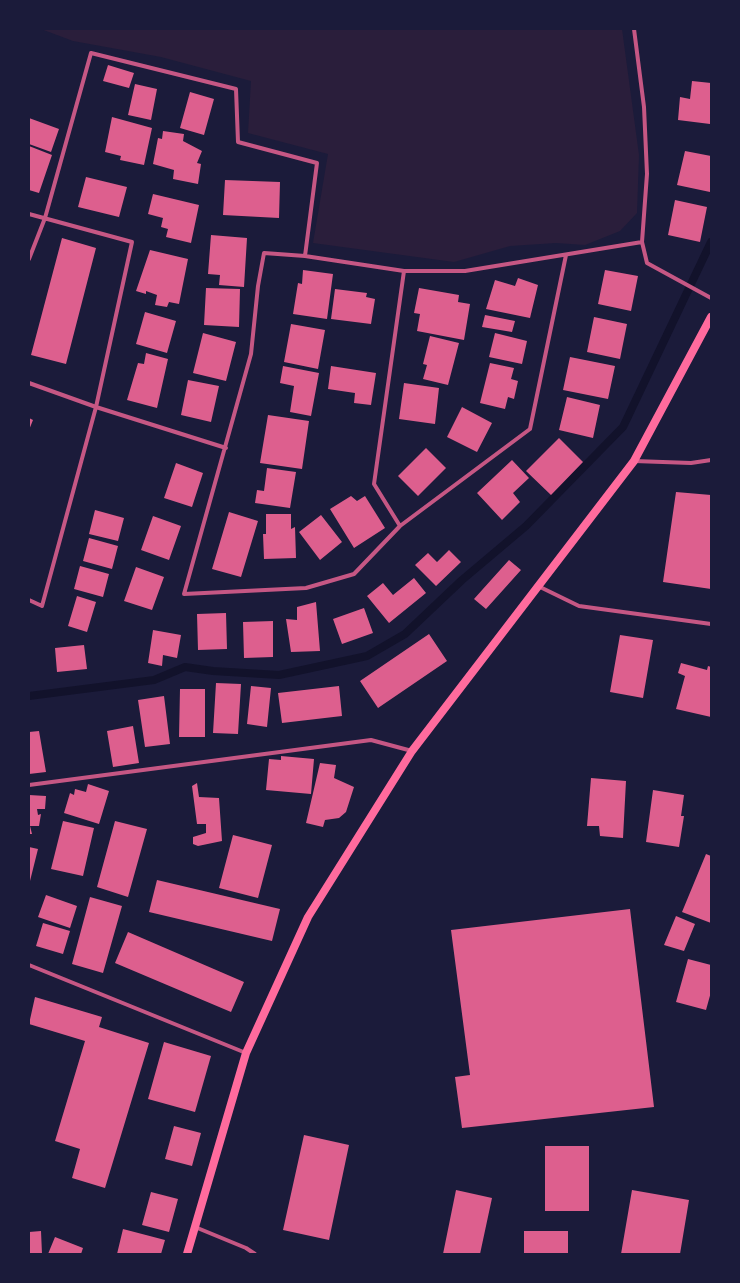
<!DOCTYPE html>
<html>
<head>
<meta charset="utf-8">
<style>
  body { margin:0 }
  #map { position:relative; width:740px; height:1283px; overflow:hidden; background:#1b1b3a; font-family:Helvetica,sans-serif }
  canvas { display:block }
  .frame { position:absolute; inset:0; border:30px solid #1b1b3a; pointer-events:none }
</style>
</head>
<body>
<div id="map">
<canvas width="740" height="1283"></canvas>
<div class="frame"></div>
</div>
<script>
const ctx = document.querySelector('canvas').getContext('2d');
ctx.lineJoin = 'round';
function fill(path, color) {
  ctx.fillStyle = color;
  ctx.fill(path, 'evenodd');
}
function trace(path, color, width, dash) {
  ctx.strokeStyle = color;
  ctx.lineWidth = width;
  ctx.lineCap = dash ? 'butt' : 'round';
  ctx.setLineDash(dash || []);
  ctx.stroke(path);
}
fill(new Path2D(`
  M41,29H622L639,155L637,213L620,231L585,245L556,243L510,246L454,262L313,243L328,154L248,133L251,81L161,57L73,41Z`), '#2a1e3b');
trace(new Path2D(`
  M29,696L154,680L185,667L213,671L279,675L367,656L405,634L462,580L526,526L623,427L711,242`), '#12122b', 8);
fill(new Path2D(`
  M108,65L134,73L129,88L103,81Z
  M692,81L711,83L710,124L678,120L680,97L690,99Z
  M135,84L157,89L151,120L128,115Z
  M190,92L214,99L204,135L180,128Z
  M112,117L152,128L144,165L120,160L121,156L105,152Z
  M29,118L59,129L51,152L29,144Z
  M163,131L184,134L183,141L202,151L197,163L201,164L198,184L173,179L174,170L153,164L158,138L162,139Z
  M29,146L52,155L39,193L29,190Z
  M685,151L711,156L710,192L677,185Z
  M86,177L127,187L119,217L78,207Z
  M225,180L280,182L279,218L223,215Z
  M153,194L199,205L191,243L166,237L168,229L161,227L163,218L148,214Z
  M675,200L707,207L700,242L668,235Z
  M211,235L247,238L244,287L219,285L220,275L208,274Z
  M62,238L96,248L66,364L31,355Z
  M150,250L188,259L179,304L169,302L167,307L155,305L157,295L146,291V294L136,291Z
  M303,270L333,274L327,319L293,314L298,283L302,284Z
  M605,270L638,276L631,311L598,304Z
  M518,278L538,285L530,318L486,309L495,280L515,286Z
  M206,288L240,289L239,327L204,325Z
  M419,288L459,295L458,302L470,304L464,340L417,331L420,314L414,313Z
  M335,289L367,293L366,297L375,299L371,324L331,319Z
  M145,312L176,321L167,353L136,344Z
  M485,315L515,321L512,332L482,327Z
  M594,317L627,324L620,359L587,352Z
  M291,324L325,330L318,369L284,362Z
  M203,333L236,342L226,381L193,373Z
  M495,333L527,341L522,364L489,357Z
  M430,336L459,343L448,385L423,379L427,365L423,364Z
  M146,353L168,359L157,408L127,400L138,363L144,364Z
  M570,357L615,366L608,399L563,390Z
  M490,363L514,368L511,379L518,381L514,399L508,397L505,409L480,403Z
  M283,366L319,373L311,416L290,412L294,386L280,383Z
  M331,366L376,373L371,405L354,403L355,393L328,389Z
  M188,380L219,386L211,422L181,415Z
  M404,383L439,388L435,424L399,419Z
  M567,397L600,405L593,438L559,430Z
  M462,407L492,423L477,452L447,437Z
  M268,415L309,421L302,469L260,463Z
  M29,418L33,420L29,430Z
  M559,438L583,462L551,495L526,471Z
  M426,448L446,468L418,496L398,476Z
  M512,460L529,478L513,493L520,502L502,520L477,493Z
  M176,463L203,473L192,507L164,498Z
  M267,468L296,472L290,508L255,503L257,490L264,491Z
  M676,492L711,495V589L663,582Z
  M351,496L357,501L365,496L385,528L354,548L330,509Z
  M95,510L124,518L118,541L89,534Z
  M229,512L258,521L241,577L212,569Z
  M266,514H291V529L295,527L296,558L264,559L263,534H266Z
  M321,515L342,542L320,560L299,532Z
  M153,516L181,526L169,560L141,550Z
  M89,538L118,546L112,569L83,561Z
  M449,550L461,562L436,586L415,565L428,553L437,562Z
  M509,560L521,570L486,609L474,599Z
  M80,566L109,574L103,597L74,589Z
  M136,567L164,577L152,610L124,601Z
  M414,578L426,593L389,623L367,596L383,583L393,595Z
  M77,596L96,602L87,632L68,626Z
  M316,602L320,651L291,652L286,619L297,620V607Z
  M364,608L373,633L342,644L333,619Z
  M226,613L227,649L198,650L197,614Z
  M273,621V657L244,658L243,622Z
  M153,630L181,635L177,658L163,655L162,666L148,663Z
  M429,634L447,661L378,708L360,681Z
  M620,635L653,640L643,698L610,692Z
  M84,645L87,669L57,672L55,648Z
  M681,663L707,670L708,666L711,667V717L676,709L685,676L678,673Z
  M216,683L241,684L238,734L213,733Z
  M251,686L271,688L267,727L247,724Z
  M339,686L342,716L282,723L278,693Z
  M180,689H205V737H179Z
  M164,696L170,744L145,747L138,700Z
  M133,726L139,763L113,767L107,731Z
  M39,731L46,772L29,774V732Z
  M281,756L314,759L311,794L266,790L269,759L281,760Z
  M320,763L336,765L334,778L354,787L346,812L339,818L325,820L323,827L306,823Z
  M591,778L626,781L623,838L600,836L599,826H587Z
  M197,783L199,797L219,798L222,841L198,846L193,844V837L206,833V824H197L192,786Z
  M88,784L109,791L99,824L64,813L70,793L74,795L75,789L86,792Z
  M653,790L684,795L681,816H684L679,847L646,842Z
  M29,795L46,796L45,809H37L38,815L41,814L39,826H30L32,834H29Z
  M63,821L94,828L83,876L51,869Z
  M115,821L147,829L128,897L97,887Z
  M233,835L272,845L258,898L219,888Z
  M29,847L38,849L30,881H29Z
  M706,854L711,856V923L682,912Z
  M157,880L280,909L272,941L149,912Z
  M46,895L77,906L70,928L38,917Z
  M90,897L122,906L103,973L72,964Z
  M630,909L654,1107L462,1128L455,1077L470,1075L451,930Z
  M676,916L695,924L684,951L664,945Z
  M43,923L70,931L63,954L36,946Z
  M128,932L244,982L231,1012L115,963Z
  M688,959L711,965V992L706,1010L676,1002Z
  M35,997L102,1017L99,1027L149,1043L105,1188L72,1178L80,1149L55,1141L85,1041L29,1024Z
  M164,1042L211,1056L195,1112L148,1099Z
  M174,1126L201,1133L192,1166L165,1159Z
  M304,1135L349,1145L329,1240L283,1230Z
  M545,1146H589V1211H545Z
  M456,1190L492,1198L480,1254H443Z
  M632,1190L689,1200L680,1254H621Z
  M151,1192L178,1199L169,1232L142,1225Z
  M123,1229L165,1240L161,1254H117Z
  M41,1231L42,1254H29V1232Z
  M524,1231H568V1254H524Z
  M55,1237L83,1248L81,1254H48Z`), '#dd5f8e');
trace(new Path2D(`
  M634,29L644,107L647,174L642,242L647,263L711,298
  M29,214L132,242L96,407L42,606L29,600
  M566,255L530,429L400,526L354,574L306,588L184,594L251,354L258,286L264,253L305,256L404,271H465L642,242
  M29,259L45,218L91,53L236,89L238,142L317,163L305,256
  M29,383L96,407L226,448
  M634,461L691,463L711,460
  M400,526L374,484L404,271
  M538,586L579,606L711,624
  M29,785L371,740L412,751
  M29,965L246,1053
  M195,1227L246,1248L255,1254`), '#c65784', 4);
trace(new Path2D(`
  M187,1254L246,1053L308,917L412,751L634,461L711,317`), '#ff6b9d', 8);
</script>
</body>
</html>
